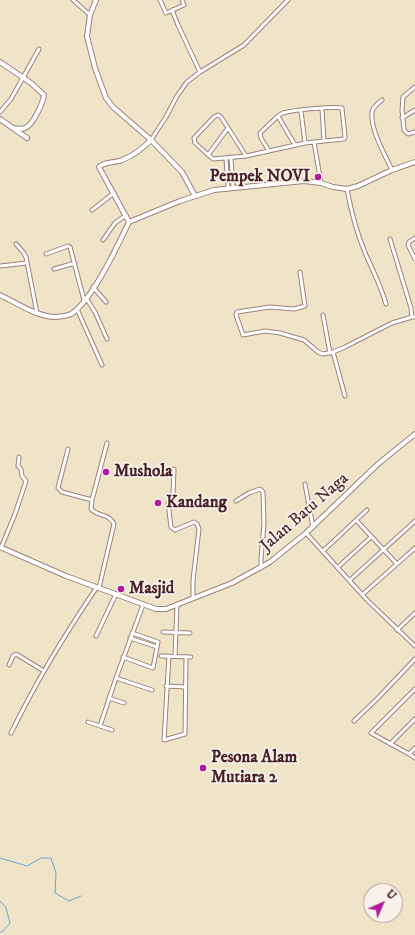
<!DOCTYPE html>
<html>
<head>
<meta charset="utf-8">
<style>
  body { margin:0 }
  #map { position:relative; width:415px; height:935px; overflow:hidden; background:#efe4c8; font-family:"IM FELL DW Pica",serif }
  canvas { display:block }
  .north { position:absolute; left:363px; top:883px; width:40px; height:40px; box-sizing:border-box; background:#f7f3e8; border:1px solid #b29e9c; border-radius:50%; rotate:45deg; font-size:11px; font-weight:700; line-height:16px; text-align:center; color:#4a1f2b }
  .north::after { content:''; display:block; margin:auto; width:14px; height:18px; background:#b5179e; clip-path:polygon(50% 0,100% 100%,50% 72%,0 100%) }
</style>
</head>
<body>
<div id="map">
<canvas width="415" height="935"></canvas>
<div class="north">U</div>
</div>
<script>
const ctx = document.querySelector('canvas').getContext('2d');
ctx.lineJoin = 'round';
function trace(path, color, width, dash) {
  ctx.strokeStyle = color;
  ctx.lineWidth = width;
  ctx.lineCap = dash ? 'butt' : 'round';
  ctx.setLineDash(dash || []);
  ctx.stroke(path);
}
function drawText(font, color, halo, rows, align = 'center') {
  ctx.font = font + ' "IM FELL DW Pica",serif';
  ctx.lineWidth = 3.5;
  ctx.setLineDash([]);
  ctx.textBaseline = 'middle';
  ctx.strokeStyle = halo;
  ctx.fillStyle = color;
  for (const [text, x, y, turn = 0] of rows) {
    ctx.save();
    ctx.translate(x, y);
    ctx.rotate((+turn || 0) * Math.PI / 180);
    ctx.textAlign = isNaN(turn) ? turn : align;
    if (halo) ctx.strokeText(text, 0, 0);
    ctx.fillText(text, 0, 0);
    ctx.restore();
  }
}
trace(new Path2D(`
  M0,858L27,866L41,858H51L56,873L55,893L69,901L81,896
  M0,901L6,908L10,923L2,932H0`), '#6ca2d9', 1);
const minor = new Path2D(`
  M73,0L90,15
  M160,0L166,13L184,5L182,0
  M172,10L178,25L200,72
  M415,87L403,97L402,110L404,130L408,134L415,132
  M382,100C378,103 373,107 372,112C370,129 385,155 392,170
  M322,109L324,141
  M301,111L305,143
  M0,112L11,99L39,49
  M402,118L415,110
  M151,140L166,117L177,96L187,82L200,72L244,45L288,0
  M314,142L321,183
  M269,151L261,138L260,133L278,116
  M208,155L228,128
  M246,156L221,117L218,115L214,117L194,138L195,143L213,159L246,156L305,143L344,139L345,137L342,108C333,106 293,110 283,113C280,114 280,114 278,116L279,118L295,145
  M226,158L228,188
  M231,158L233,187
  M347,189C351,211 357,234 366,255C373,271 381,286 386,304
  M92,210L114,193
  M415,238L409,242L408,245L415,259
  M390,239L411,308L412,317
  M103,240L115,223L126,215
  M16,244L23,252L26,257L37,313
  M46,254L68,246L70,247L84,300
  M0,266L27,263
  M54,269L75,263
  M300,272L305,306L294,309L270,307L237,312L236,315L243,335L265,331L280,333L304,340L318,352L323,354L333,352L345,347L392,323L412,317H415
  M93,287L106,302
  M86,298L95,312L107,339
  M77,309L102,365
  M323,315L330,353
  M333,352L345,396
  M68,449L58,488L62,492L92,500
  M174,469L173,495L168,503L171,527L175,530L194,522L197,524L199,529L193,580V598
  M305,484L313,527
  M236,501L249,493L260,489L263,492L264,523L261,559V568
  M356,520L397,564
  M306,533L368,601L415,646
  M1,548L15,514L26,481L22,476L21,469L18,466L19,457
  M323,551L367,510
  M338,567L371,537
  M350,580L415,521
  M99,588L114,524C109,513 98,517 91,509L92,500L107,443
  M363,594L415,548
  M397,630L415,613
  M163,632L190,633
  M96,636L116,594
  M130,638L157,647
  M161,656L191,657
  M169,656L164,740L185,734L186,657
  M175,656L177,605
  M123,657L153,668L158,642L132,633
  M9,665L13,656L16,654L44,671
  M116,678L152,690
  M166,686L185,687
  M415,689L371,733L409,754L415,748
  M109,698L124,703
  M354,721L378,698L415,659
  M88,722L112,730
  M100,726L116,678L143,605
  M11,733C36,682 65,634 97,587
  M390,744L415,719
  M409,754L415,758`);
const tertiary = new Path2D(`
  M96,0L90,15L87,36L95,68L106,98L113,107L151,140L182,172L195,196
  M0,62L31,83L44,95C43,103 33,125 25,128C22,130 16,128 13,128
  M0,119L27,138
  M129,222L99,167C103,162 115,163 122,160C133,156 143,148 151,140
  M0,295C17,303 37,317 56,317C61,317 66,316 71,314C92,301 118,245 129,222L180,201L214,190L304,181L321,183L333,187L347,189L358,186L392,170L415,162
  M0,547L66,576L156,609H166L232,583L270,562L306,533L378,464L415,434`);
trace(minor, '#9c827a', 5);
trace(tertiary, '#9c827a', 6);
trace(minor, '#fff', 3);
trace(tertiary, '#fff', 4);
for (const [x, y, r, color] of [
  [318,177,4,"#b5179e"],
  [106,472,4,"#b5179e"],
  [158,503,4,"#b5179e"],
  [121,589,4,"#b5179e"],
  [203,768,4,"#b5179e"]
]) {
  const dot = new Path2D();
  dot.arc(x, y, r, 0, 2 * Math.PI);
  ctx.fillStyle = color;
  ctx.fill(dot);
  trace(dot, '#f7f3e8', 1.5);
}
drawText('bold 17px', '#4a1f2b', '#f7f3e8', [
  ["Pempek NOVI",310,177,"right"],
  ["Mushola",114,472],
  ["Kandang",166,503],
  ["Masjid",129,589],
  ["Pesona Alam",211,758],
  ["Mutiara 2",211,778]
], 'left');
drawText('17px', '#4a1f2b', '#f7f3e8', [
  ["Jalan Batu Naga",305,513,-41]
]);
</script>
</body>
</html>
